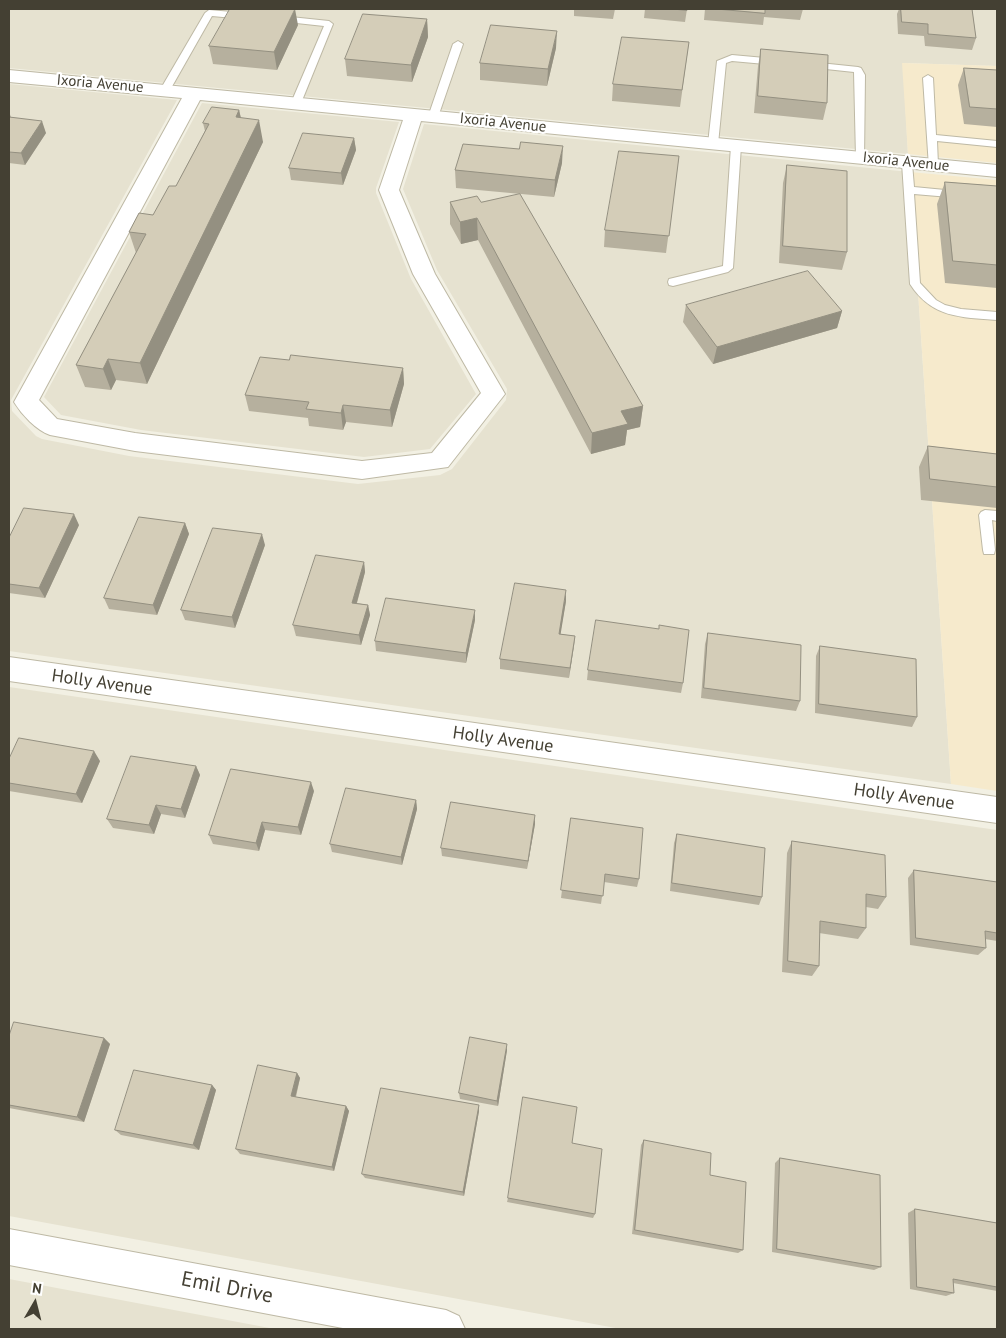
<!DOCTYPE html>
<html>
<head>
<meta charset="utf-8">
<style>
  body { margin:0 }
  #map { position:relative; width:1006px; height:1338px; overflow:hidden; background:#f2f0e3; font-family:"PT Sans",sans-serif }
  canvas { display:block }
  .frame { position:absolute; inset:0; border:10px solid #444033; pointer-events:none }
  .north { position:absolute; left:10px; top:1278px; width:50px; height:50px; -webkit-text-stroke:4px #fff; paint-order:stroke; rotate:8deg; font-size:14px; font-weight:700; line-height:20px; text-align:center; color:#444033 }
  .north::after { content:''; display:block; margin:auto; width:18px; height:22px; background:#444033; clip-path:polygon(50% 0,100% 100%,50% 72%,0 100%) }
</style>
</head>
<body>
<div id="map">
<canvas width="1006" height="1338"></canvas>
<div class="frame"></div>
<div class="north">N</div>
</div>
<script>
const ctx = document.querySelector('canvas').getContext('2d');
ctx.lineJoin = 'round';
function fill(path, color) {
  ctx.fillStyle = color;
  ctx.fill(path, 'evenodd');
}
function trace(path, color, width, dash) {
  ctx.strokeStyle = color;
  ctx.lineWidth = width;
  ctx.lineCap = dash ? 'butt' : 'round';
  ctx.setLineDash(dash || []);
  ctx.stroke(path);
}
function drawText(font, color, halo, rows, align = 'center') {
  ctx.font = font + ' "PT Sans",sans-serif';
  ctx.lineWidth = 4.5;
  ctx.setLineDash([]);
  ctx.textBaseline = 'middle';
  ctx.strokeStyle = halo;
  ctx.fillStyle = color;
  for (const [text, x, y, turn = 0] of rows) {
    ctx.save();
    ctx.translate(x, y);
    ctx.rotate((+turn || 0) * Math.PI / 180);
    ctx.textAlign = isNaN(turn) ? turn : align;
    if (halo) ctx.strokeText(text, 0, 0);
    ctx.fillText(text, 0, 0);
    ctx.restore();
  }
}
fill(new Path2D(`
  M9,9H997V66L903,63L908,154L9,68Z
  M9,84L177,100L11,400L12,411L36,436L42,439L129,456L358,484L440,475L452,469L506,400L507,389L437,270L403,189L424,124L910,172L951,784L9,651Z
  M202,103L399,122L376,188V193L411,279L476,394L430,449L364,457L141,430L61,415L44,397Z
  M9,687L997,830V1329H621L9,1216Z
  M9,1279L275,1329H9Z`), '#e6e2d0');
fill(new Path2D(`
  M902,63L997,66V163L908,154Z
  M910,172L997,180V791L951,784Z`), '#f6eacc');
const lane = new Path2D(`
  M209,10L244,13L248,16L244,19L212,16L170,90L168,92H162L160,90L205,13Z
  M281,16L329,21L333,24L301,103L296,106L291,103L324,26L278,21V17Z
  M458,41L463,44L438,117L436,119H430L428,117L453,44Z
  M732,55L776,59L781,62L776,65L732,61L726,63L718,144L713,147L708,144L717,61Z
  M810,62L858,67L861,68L865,75L864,160L861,161L856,158L854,72L807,67L805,65Z
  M928,75L933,78L936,135L997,141V147L937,141L938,165L933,168L929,167L923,78Z
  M736,143L741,146L733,268L728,272L673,286L669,285L668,282L669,279L723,266L731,146Z
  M907,160L912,163L914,187L997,195V201L914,194L920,283L936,300L945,305L961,309L997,312V320C960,317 932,318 910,284L902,163Z
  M985,510L997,511V521L992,520L995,550L994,554H984L983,550L979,515L981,512Z`);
const street = new Path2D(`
  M9,70L997,165V177L421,121L399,190L435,274L505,394L448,467L362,479L135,451L50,435C36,430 22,415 14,402L182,98L9,82ZM200,100L403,120L379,190L413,274L481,393L432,453L362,461L135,433L57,419L39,400Z
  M9,657L997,797V823L9,681Z
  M9,1229L446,1310L459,1316L465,1329H348L9,1265Z`);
trace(lane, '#beb9a5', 2);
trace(street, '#beb9a5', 2);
fill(lane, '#fff');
fill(street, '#fff');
fill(new Path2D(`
  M574,9H615L613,19L574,16Z
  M645,9H687L685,22L644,18Z
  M705,9H803L800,20L764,17L763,25L704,20Z
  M899,9H972L976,38L972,50L925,46L924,36L898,34L897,14Z
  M427,19L428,37L412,82L347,76L345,59Z
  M298,25L277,70L213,64L209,46Z
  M689,42L680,107L612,101L613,84Z
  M556,48L547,86L480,80V63Z
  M761,49L827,103L823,120L754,113L758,66Z
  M964,68L997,70V127L964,124L958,85Z
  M239,110L241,118L263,142L147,384L116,380L111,390L85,387L76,365L136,253L129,232L153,215L176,186L205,131L203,123Z
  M9,112L11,117L46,133L25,165L9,163Z
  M354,138L356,150L343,185L291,180L289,168Z
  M679,156L666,253L604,247L605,230Z
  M562,163L554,197L456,188L455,170Z
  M787,165L847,252L842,270L779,263L783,183Z
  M945,182L997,186V288L945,283L937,204Z
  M450,202H481L643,406L640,427L627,430L625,445L591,454L478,240L461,244L450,224Z
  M686,305L842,311L837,328L713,364L683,322Z
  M289,360L403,368L404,384L392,427L346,422L343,430L309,426L308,418L249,411L245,395Z
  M928,446L997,454V508L921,500L919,467Z
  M185,523L189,534L157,615L109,609L104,598Z
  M79,525L45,598L9,593V538Z
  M265,545L235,628L185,620L181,610Z
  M364,562L365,572L357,603L368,605L370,615L361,645L296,636L293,625Z
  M566,601L560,634L575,636L569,678L500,669V659Z
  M475,620L466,663L376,651L375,641Z
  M708,633L800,701L796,711L701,698L705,644Z
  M820,646L917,717L912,727L815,713L816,656Z
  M588,670L683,683L681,693L587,680Z
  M9,759L100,761L82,803L9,791Z
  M196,766L200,775L185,818L161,814L154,834L113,828L107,819Z
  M314,791L301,835L265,830L259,851L213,844L209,835Z
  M416,800L417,809L402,865L332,852L330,844Z
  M571,818L639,879L637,887L604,882L601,904L561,898Z
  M535,824L527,869L442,856L441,848Z
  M677,834L762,897L759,905L670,891L674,843Z
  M792,841L886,897L878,909L866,907V928L858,939L819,933V966L812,976L782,972L787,853Z
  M914,870L997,882V941L985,939L986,948L978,955L910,945L908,878Z
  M9,1036L104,1038L110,1044L84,1122L9,1108Z
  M507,1050L498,1106L460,1099L459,1093Z
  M297,1073L300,1078L296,1097L346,1106L349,1111L334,1171L240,1154L236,1149Z
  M212,1085L216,1090L199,1150L121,1135L115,1130Z
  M479,1105V1111L464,1196L365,1178L362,1174Z
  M644,1140L710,1175L743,1250L738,1253L632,1234L641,1145Z
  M572,1143L595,1214L593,1218L507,1202L508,1198Z
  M780,1158L881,1267L874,1270L772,1252L775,1163Z
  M915,1209L997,1223V1291L953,1283L954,1293L946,1296L910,1289L908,1213Z`), '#b6b09e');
fill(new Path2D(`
  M295,9L298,25L277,70L274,52Z
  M427,19L428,37L412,82L411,65Z
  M557,31L556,48L547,86L548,69Z
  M239,110L244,132L236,117Z
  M259,120L263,142L147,384L140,363Z
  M42,121L46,133L25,165L21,153Z
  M354,138L356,150L343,185L341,173Z
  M563,146L562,163L554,197L555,180Z
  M477,218L478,240L461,244L460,222Z
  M842,311L837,328L713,364L717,347Z
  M108,359L116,380L111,390L103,369Z
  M403,368L404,384L392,427L390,410Z
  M343,405L346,422L343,430L341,413Z
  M643,406L640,427L627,430L625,445L591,454L592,433L621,411Z
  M74,514L79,525L45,598L39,588Z
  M185,523L189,534L157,615L153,605Z
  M262,534L265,545L235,628L232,617Z
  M364,562L365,572L354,613L352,603Z
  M566,590V601L559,644V634Z
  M368,605L370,615L361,645L359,635Z
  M475,610V620L466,663V653Z
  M575,636L574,646L569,678L570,668Z
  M94,751L100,761L82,803L76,794Z
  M196,766L200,775L185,818L181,809Z
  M311,782L314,791L301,835L298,827Z
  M416,800L417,809L402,865L401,857Z
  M156,805L161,814L154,834L149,825Z
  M535,815V824L527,869L528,861Z
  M262,822L265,830L259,851L256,843Z
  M104,1038L110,1044L84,1122L77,1117Z
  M507,1044V1050L498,1106L497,1101Z
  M297,1073L300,1078L294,1102L291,1096Z
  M212,1085L216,1090L199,1150L193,1145Z
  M479,1105V1111L464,1196L463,1192Z
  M346,1106L349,1111L334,1171L332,1167Z`), '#949081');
const building = new Path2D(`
  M230,9H295L274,52L209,46Z
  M673,9H687V10Z
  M717,9H765V13Z
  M901,9H972L976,38L928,34V24L902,22Z
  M363,14L427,19L411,65L345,59Z
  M491,25L557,31L548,69L480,63Z
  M622,37L689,42L682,90L613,84Z
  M761,49L828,55L827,103L758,96Z
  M964,68L997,70V109L970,107Z
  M212,107L239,110L236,117L259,120L140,363L108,359L103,369L76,365L146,234L129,232L139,213L153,215L169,186H176L209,124L203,123Z
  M9,117L42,121L21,153L9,152Z
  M303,133L354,138L341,173L289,168Z
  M521,142L563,146L555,180L455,170L463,144L519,149Z
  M619,151L679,156L669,236L605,230Z
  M787,165L847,171V252L783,246Z
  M945,182L997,186V265L953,261Z
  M520,194L643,406L621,411L628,424L592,433L477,218L460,222L450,202L477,196L481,202Z
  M808,271L842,311L717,347L686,305Z
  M291,355L403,368L390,410L343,405L341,413L306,409L309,402L245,395L260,357L289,360Z
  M928,446L997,454V487L930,479Z
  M24,508L74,514L39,588L9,584V538Z
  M139,517L185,523L153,605L104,598Z
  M213,528L262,534L232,617L181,610Z
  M316,555L364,562L352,603L368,605L359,635L293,625Z
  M515,583L566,590L559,634L575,636L570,668L500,659Z
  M386,598L475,610L466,653L375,641Z
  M596,620L659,629V625L689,630L683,683L588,670Z
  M708,633L801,645L800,701L704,688Z
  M820,646L916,659L917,717L819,704Z
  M19,738L94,751L76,794L9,783V759Z
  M131,756L196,766L181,809L156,805L149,825L107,819Z
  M231,769L311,782L298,827L262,822L256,843L209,835Z
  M346,788L416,800L401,857L330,844Z
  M451,802L535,815L528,861L441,848Z
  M571,818L643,828L639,879L605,874L603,896L561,890Z
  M677,834L765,848L762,897L672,883Z
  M792,841L885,855L886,897L866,894V928L820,921L819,966L788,961Z
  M914,870L997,882V933L985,931L986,948L916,938Z
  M14,1022L104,1038L77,1117L9,1105V1036Z
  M470,1037L507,1044L497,1101L459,1093Z
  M258,1065L297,1073L291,1096L346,1106L332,1167L236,1149Z
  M134,1070L212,1085L193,1145L115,1130Z
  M381,1088L479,1105L463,1192L362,1174Z
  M523,1097L577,1107L572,1143L602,1149L595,1214L508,1198Z
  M644,1140L711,1153L710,1175L746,1182L743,1250L635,1230Z
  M780,1158L880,1175L881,1267L777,1249Z
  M915,1209L997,1223V1287L953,1279L954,1293L917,1287Z`);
fill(building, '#d4cdb8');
trace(building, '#949081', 1);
drawText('15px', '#444033', '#fff', [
  ["Ixoria Avenue",100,84,5],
  ["Ixoria Avenue",503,123,6],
  ["Ixoria Avenue",906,162,6]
]);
drawText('18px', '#444033', '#fff', [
  ["Holly Avenue",102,683,8],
  ["Holly Avenue",503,740,8],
  ["Holly Avenue",904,797,8]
]);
drawText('21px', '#444033', '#fff', [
  ["Emil Drive",227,1288,11]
]);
</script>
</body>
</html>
